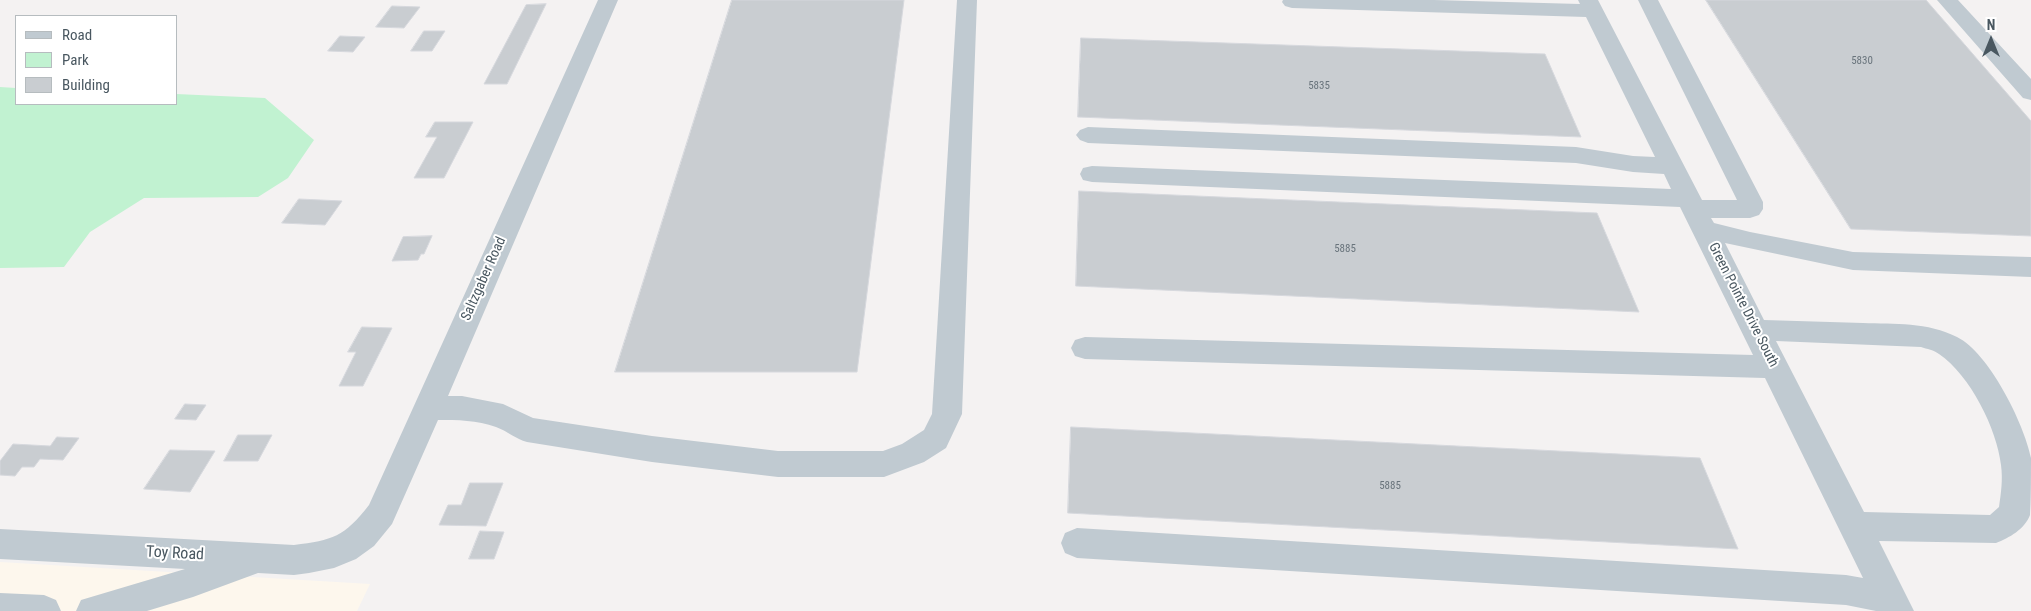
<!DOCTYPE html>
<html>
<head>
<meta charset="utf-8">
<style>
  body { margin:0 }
  #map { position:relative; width:2031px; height:611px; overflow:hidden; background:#f4f2f2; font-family:"Roboto Condensed",sans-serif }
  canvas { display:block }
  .legend { position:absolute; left:15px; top:15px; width:162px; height:90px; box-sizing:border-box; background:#fff; border:1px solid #b6bcbf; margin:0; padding:6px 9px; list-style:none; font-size:15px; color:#495760 }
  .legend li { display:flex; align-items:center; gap:10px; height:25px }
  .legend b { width:25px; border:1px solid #b6bcbf }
  .north { position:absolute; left:1966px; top:15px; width:50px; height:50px; -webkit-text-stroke:4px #fff; paint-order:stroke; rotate:0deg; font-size:14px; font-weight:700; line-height:20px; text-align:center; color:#495760 }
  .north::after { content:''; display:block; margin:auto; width:18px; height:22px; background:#495760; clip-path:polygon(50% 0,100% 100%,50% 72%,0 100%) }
</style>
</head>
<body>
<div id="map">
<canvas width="2031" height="611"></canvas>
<ul class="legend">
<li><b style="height:6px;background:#c0cad1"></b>Road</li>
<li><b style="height:14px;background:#c1f2d1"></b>Park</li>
<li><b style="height:14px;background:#c9cdd1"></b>Building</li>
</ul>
<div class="north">N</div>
</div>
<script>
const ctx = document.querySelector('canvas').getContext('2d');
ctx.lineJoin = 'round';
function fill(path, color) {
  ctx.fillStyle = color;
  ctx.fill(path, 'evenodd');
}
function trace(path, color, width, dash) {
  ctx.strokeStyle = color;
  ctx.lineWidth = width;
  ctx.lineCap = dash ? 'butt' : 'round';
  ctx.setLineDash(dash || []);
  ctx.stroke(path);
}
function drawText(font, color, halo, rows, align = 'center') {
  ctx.font = font + ' "Roboto Condensed",sans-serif';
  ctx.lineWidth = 4;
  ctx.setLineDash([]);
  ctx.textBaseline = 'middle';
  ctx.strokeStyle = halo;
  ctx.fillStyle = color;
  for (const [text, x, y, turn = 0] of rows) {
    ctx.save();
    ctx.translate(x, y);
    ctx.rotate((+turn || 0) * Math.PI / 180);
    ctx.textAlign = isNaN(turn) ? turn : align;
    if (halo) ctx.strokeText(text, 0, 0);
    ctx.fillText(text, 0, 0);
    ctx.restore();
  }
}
fill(new Path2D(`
  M0,562L370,584L357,611H0Z`), '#fdf7ed');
fill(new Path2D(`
  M0,87L16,88V104H176V94L265,98L314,140L288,178L258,197L144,198L90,232L64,267L0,268Z`), '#c1f2d1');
const building = new Path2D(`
  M732,0H904L857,372H615Z
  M1706,0H1926L2031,121V236L1851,229Z
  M546,4L507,84H484L526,5Z
  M392,6L420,7L404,28L376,27Z
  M424,31H445L432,51H411Z
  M340,36L365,37L353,52L328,51Z
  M1081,38L1545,54L1581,137L1078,117Z
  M435,122H473L444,178H414L437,137H426Z
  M1079,191L1597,213L1639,312L1076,286Z
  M299,199L342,201L325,225L282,223Z
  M432,236L424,254H421L418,260L392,261L403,237Z
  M362,327L392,328L363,386H339L356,352H348Z
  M185,404L206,405L196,420L175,419Z
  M1071,427L1700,458L1738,549L1068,513Z
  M238,435H272L258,461H224Z
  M57,437L79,438L63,460L40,459L34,467H22L15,476L0,475V461L13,444L50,446Z
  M170,450L215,451L190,492L144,489Z
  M470,483H503L486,526L439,525L448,505H461Z
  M480,531L504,532L494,559H469Z`);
fill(building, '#c9cdd1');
trace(building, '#d6d8dd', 1);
fill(new Path2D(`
  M598,0H618L448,396H462L503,404L533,418L652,436L778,451H883L902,444L924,430L932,414L957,0H977L962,414L946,448L924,462L884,477H778L652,462L527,442C516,439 507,431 496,427C477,420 457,420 438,420L392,524L374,546L356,559L334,568L309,573L294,575L258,573L193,597L147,611H76L81,600L185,569L0,559V529L294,545C333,540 344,537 369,505Z
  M1283,0H1434L1580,4L1578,0H1598L1702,200H1737L1638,0H1658L1763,202V209L1759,215L1750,218H1711L1714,223L1750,232L1853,252L2031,257V277L1853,270L1725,243L1764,320C1797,321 1830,322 1863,323C1894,324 1928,322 1957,337C1989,353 2024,423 2031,458C2031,470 2031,503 2030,515C2025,529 2009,538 1996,543L1879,541L1914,611H1876L1846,605L1077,558L1065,553L1061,543L1065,533L1077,528L1846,575L1863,578L1765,378L1085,359L1075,356L1071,348L1075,340L1085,337L1753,355L1680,207L1092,182L1083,180L1080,174L1083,168L1092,166L1671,189L1664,174L1633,172L1576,163L1088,143L1080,140L1076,135L1080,130L1088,127L1576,147L1633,156L1655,157L1586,17L1292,8L1285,6L1282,2ZM1776,341L1921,347C1927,349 1934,350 1939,354C1970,375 1997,429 2001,465C2003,480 2001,493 1999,507L1990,515L1864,512Z
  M1937,0H1958L2031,79V100L2023,98Z
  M0,593L44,595L56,600L61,611H0Z`), '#c0cad1');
drawText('11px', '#69747c', null, [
  ["5830",1862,61],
  ["5835",1319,86],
  ["5885",1345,249],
  ["5885",1390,486]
]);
drawText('14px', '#495760', '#fff', [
  ["Saltzgaber Road",484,279,-66],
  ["Green Pointe Drive South",1743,305,63]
]);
drawText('16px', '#495760', '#fff', [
  ["Toy Road",175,554,3]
]);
</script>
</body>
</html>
